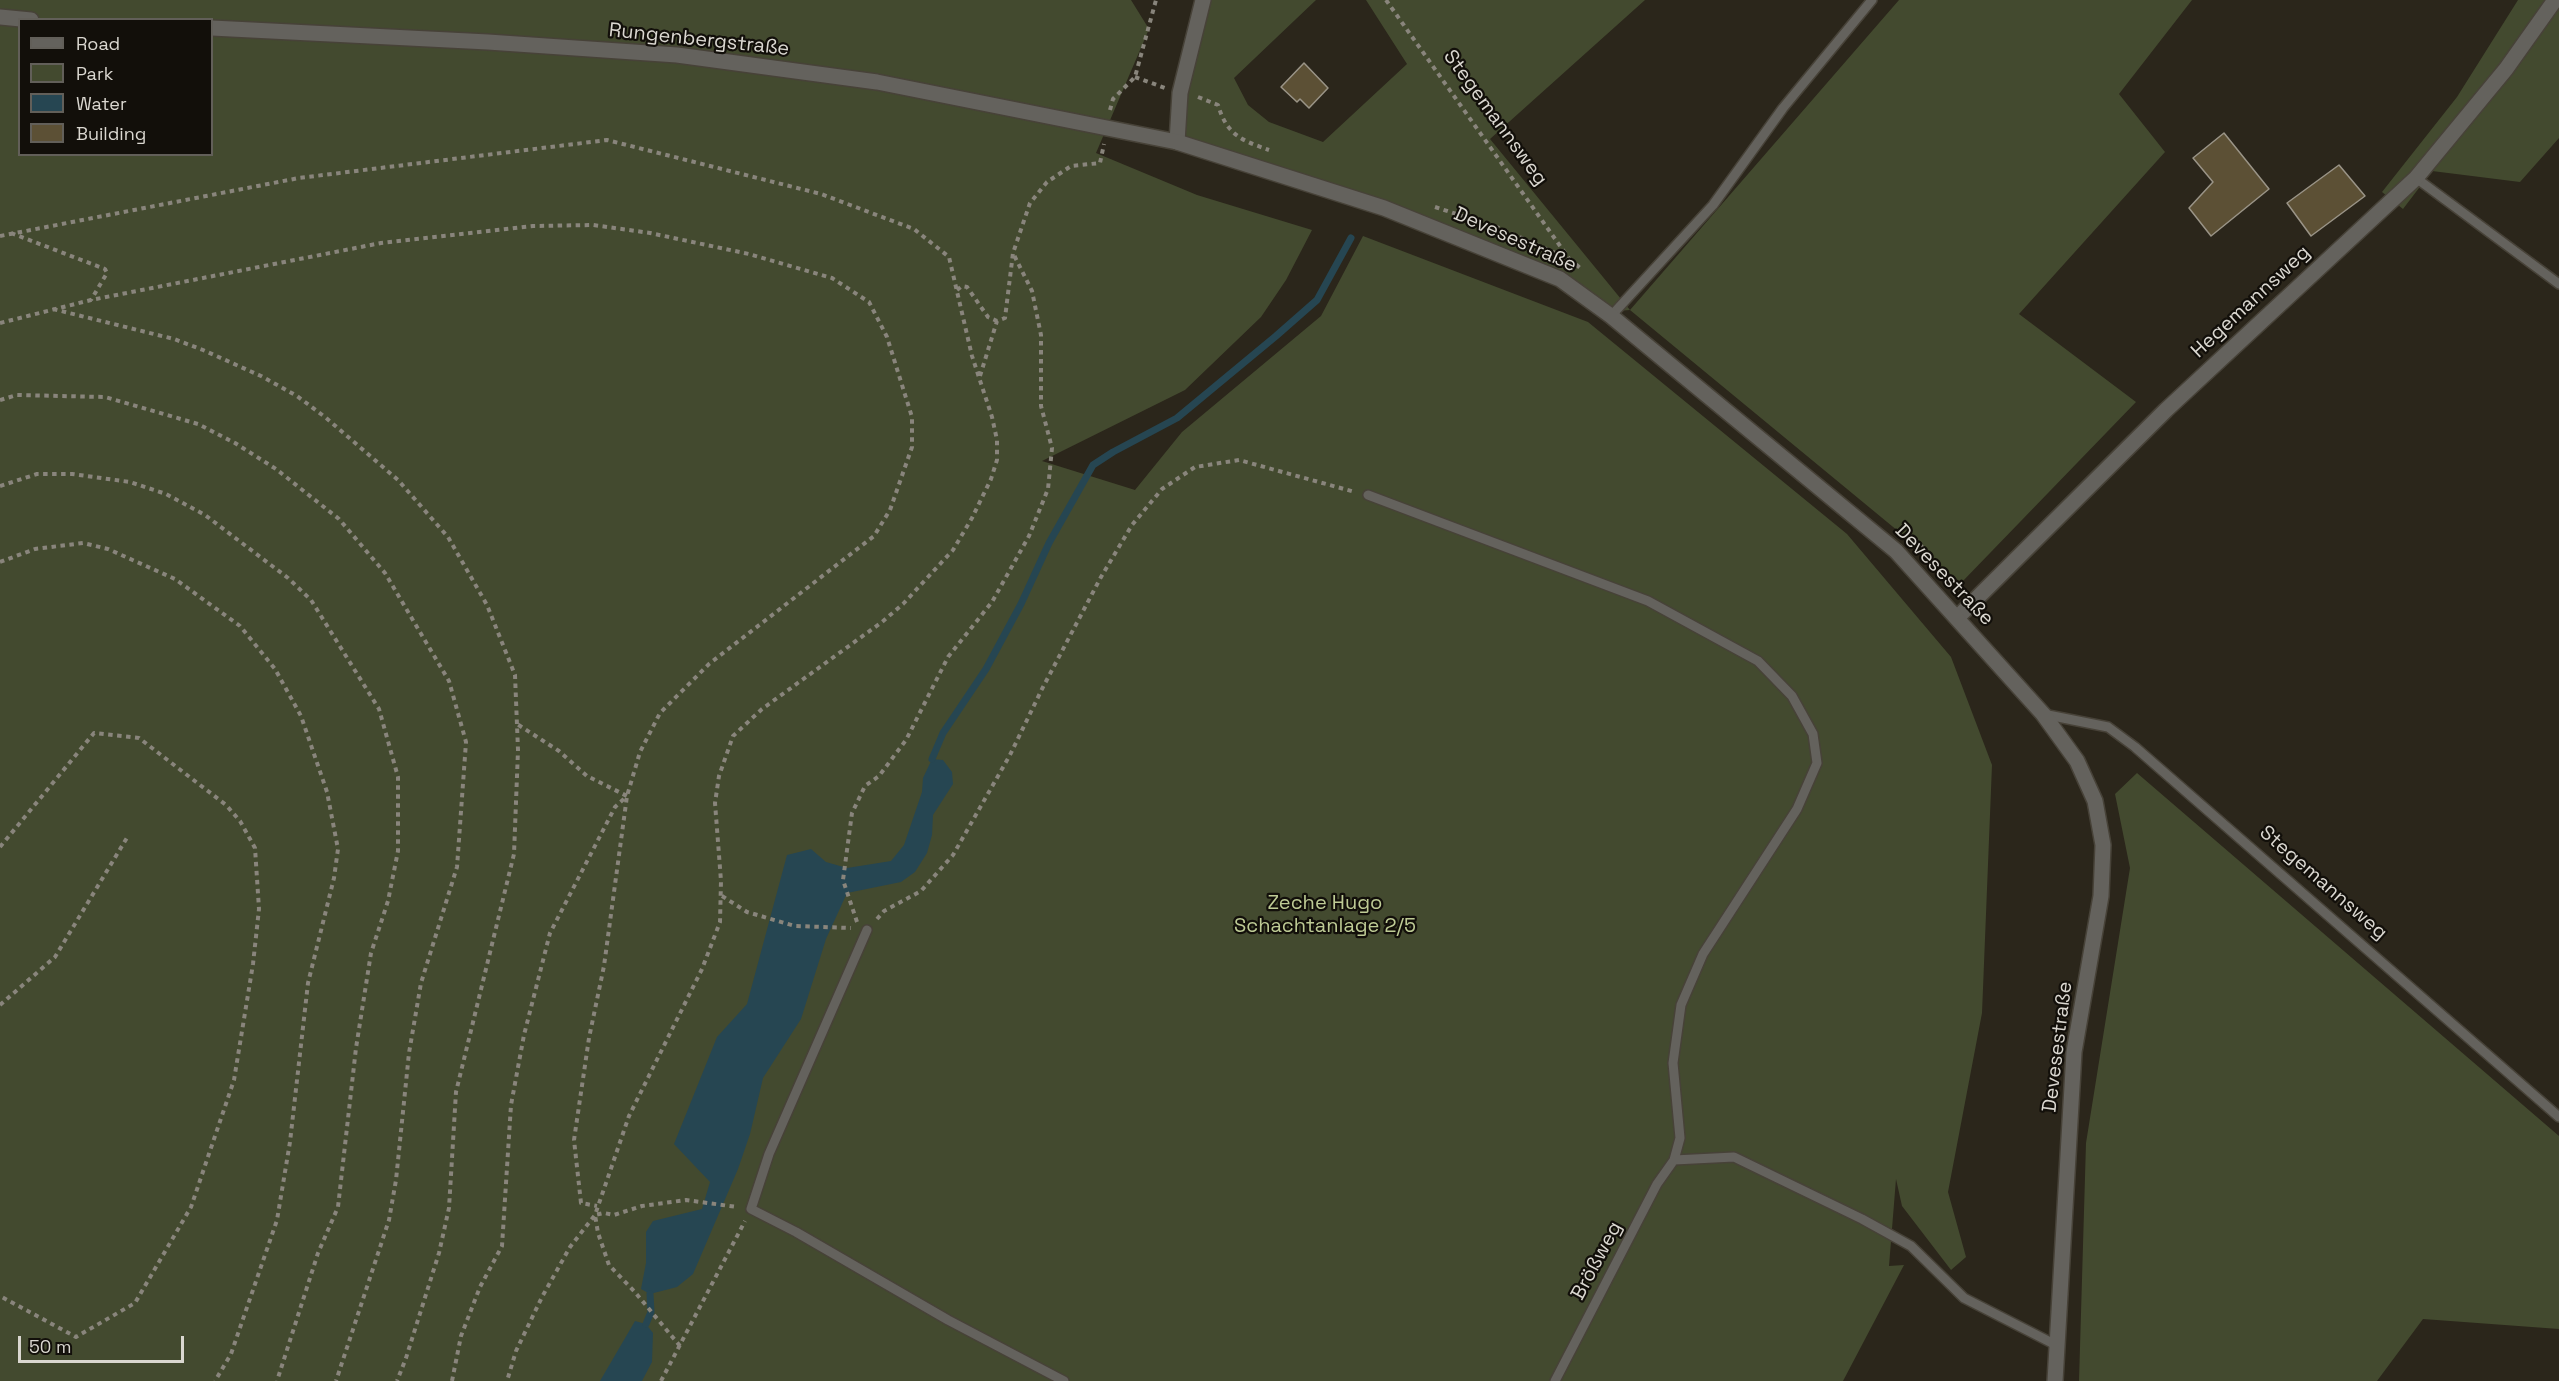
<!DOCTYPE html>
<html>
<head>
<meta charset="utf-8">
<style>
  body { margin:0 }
  #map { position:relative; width:2559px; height:1381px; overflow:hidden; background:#2b261b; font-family:"Space Grotesk",sans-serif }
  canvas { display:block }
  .legend { position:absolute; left:18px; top:18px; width:195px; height:138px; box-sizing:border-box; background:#120f0a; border:2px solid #625f59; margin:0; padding:8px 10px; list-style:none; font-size:18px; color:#dad7d0 }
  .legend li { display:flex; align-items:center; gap:12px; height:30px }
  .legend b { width:30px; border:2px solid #625f59 }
  .scale { position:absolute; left:18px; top:1336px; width:166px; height:27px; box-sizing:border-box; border:3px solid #dad7d0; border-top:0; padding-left:8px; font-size:18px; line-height:21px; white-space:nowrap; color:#dad7d0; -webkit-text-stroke:4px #120f0a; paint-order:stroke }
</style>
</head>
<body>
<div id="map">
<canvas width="2559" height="1381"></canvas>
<ul class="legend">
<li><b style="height:8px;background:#64625d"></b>Road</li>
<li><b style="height:16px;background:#434a2f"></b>Park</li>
<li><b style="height:16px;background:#264652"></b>Water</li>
<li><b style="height:16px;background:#5c5035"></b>Building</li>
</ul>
<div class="scale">50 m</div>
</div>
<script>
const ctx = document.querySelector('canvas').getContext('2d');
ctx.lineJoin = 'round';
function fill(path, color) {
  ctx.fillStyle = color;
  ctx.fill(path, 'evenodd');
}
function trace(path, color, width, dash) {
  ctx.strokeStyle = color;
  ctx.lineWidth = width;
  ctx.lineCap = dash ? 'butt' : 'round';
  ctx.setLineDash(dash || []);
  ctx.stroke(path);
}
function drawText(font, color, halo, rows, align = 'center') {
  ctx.font = font + ' "Space Grotesk",sans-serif';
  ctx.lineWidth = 4.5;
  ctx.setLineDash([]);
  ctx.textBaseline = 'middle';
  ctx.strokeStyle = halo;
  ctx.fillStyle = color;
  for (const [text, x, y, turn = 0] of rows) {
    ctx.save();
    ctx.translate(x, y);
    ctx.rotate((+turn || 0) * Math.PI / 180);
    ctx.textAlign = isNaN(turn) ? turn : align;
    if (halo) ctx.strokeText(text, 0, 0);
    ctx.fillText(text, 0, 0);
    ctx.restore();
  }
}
fill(new Path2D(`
  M0,0H1131L1149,29L1096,153L1197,195L1312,230L1286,280L1261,317L1185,390L1042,461L1135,490L1182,432L1321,316L1363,236L1588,322L1847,534L1951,657L1992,765L1982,1013L1948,1192L1966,1257L1951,1270L1902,1206L1896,1179L1889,1266L1904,1265L1843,1381H0ZM20,20H212V154H20Z
  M1203,0H1316L1234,78L1248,105L1269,122L1323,142L1407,64L1366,0H1645L1490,139L1630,310L1899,0H2192L2119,94L2165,152L2019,314L2136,402L1961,583L1630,310L1617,311L1501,254L1177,142Z
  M2518,0H2559V138L2520,182L2432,171L2403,209L2382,192L2457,97Z
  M2137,773L2559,1136V1329L2423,1319L2377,1381H2079L2086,1143L2130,868L2115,794Z`), '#434a2f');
fill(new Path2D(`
  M932,759L943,760L952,772L953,784L933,815L932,835L927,853L915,872L901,882L847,893L826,939L801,1019L763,1078L750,1134L738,1169L693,1274L677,1287L650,1294L641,1289L646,1263V1232L653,1221L702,1209L710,1182L674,1144L717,1037L747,1004L787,855L811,849L826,862L847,868L891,861L904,845L922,792L923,778Z
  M635,1321L646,1324L653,1333L652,1362L642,1381H600Z`), '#264652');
trace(new Path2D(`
  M932,759L943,733L986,669L1021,604L1049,543L1093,465L1113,452L1177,418L1276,336L1317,300L1351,238
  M646,1324L651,1312L650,1294`), '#264652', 7);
const building = new Path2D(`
  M1304,63L1328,88L1309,108L1300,99L1297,102L1281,87Z
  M2224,133L2269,189L2211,236L2189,208L2213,182L2193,158Z
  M2339,165L2365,196L2311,236L2287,203Z`);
fill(building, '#5c5035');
trace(building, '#9a9487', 1.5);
const service = new Path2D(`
  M2416,178L2559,284
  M1611,316L1713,205L1783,108L1872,0
  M1368,495L1648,601L1758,661L1792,696L1813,734L1817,763L1797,809L1703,954L1681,1005L1673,1063L1680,1138L1674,1160L1657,1184L1555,1381
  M2043,714L2108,727L2135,747L2559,1117
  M867,930L769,1154L751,1209L796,1232L948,1320L1064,1381
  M1674,1160L1734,1157L1862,1219L1911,1246L1964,1298L2056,1345`);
const minor = new Path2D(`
  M1177,142L1180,93L1203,0
  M1957,618L2166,410L2416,178L2506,69L2555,0`);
const tertiary = new Path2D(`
  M0,17L31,20
  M212,28L488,42L677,55L877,82L1177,142L1384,208L1560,279L1611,316L1896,551L2043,714L2077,761L2095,801L2103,845L2101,896L2074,1052L2055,1381`);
trace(service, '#474238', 12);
trace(minor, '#474238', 18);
trace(tertiary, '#474238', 18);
trace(new Path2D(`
  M1386,0L1570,260
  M1135,77L1165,88
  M1198,97L1218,105C1227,135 1241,140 1269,150
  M1110,110L1113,99L1135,77L1156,0
  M1435,207L1499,228L1571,260L1580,268
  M11,233L105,269L107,273L91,300
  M0,236L299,178L607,140L821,194L914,229L949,257L972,356L992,417L997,440V460L991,479L972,518L953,550L903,604L882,622L762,709L733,736L719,776L715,803L721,881L720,922L702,969L629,1116L595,1215L570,1247L542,1297L516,1351L507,1381
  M957,290L962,286L967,287L988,317L997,321
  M53,309L174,339L203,350L261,376L297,396L325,417L398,480L448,537L487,605L515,675L518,750L514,854L456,1092L449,1208L439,1253L406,1358L397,1381
  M0,323L91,300L381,243L533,226L593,225L650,233L749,254L832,278L869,302L887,337L912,417V447L890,510L874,536L709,664L660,713L640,752L627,796L604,966L589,1038L574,1140L581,1203L597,1206
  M980,376L997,321L1005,318L1013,253L1030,203L1047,182L1071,166L1100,163L1104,144
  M0,400L17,395L105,397L198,424L235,443L276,469L339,519L385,573L449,681L466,742L457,867L421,983L409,1053L396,1180L389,1220L336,1381
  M0,486L37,474H72L130,482L166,494L205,515L288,578L311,600L379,709L398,777V851L388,901L371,953L356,1048L338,1207L318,1253L277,1381
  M1907,533L1917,541L1950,581
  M0,562L35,549L83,543L108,549L175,579L240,626L275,669L301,716L327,792L338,849L334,878L308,983L290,1142L277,1220L231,1354L215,1381
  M0,847L94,733L139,738L226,805L240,821L255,848L259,909L253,964L234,1080L191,1207L135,1303L76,1337L0,1296
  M722,896L747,912L795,926L851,928
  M877,919L884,911L921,891L953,855L1010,755L1042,689L1101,577L1132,525L1162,489L1195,467L1239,460L1355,492
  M857,922L843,880L852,813L865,786L879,776L906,740L948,657L992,602L1029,536L1048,489L1052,448L1041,406V335L1032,291L1013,253
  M0,1005L55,957L128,836
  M680,1346L634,1291L609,1265L598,1233L595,1215L604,1213L614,1215L642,1206L686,1200L737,1207
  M452,1381L461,1336L480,1287L502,1246L511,1105L524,1035L550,933L615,807L627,796L587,776L559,751L517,724
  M661,1381L745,1221`), '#89857c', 4, [4.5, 4.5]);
trace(service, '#64625d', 9);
trace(minor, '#64625d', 15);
trace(tertiary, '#64625d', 15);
drawText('20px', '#dad7d0', '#120f0a', [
  ["Rungenbergstraße",699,40,6],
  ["Stegemannsweg",1495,118,54],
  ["Devesestraße",1515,240,24],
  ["Hegemannsweg",2251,302,-43],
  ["Devesestraße",1944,575,46],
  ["Stegemannsweg",2323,883,41],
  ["Devesestraße",2058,1047,-83],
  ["Brößweg",1597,1261,-62]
]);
drawText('20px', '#becb95', '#120f0a', [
  ["Zeche Hugo",1325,904],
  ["Schachtanlage 2/5",1325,927]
]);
</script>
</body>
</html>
